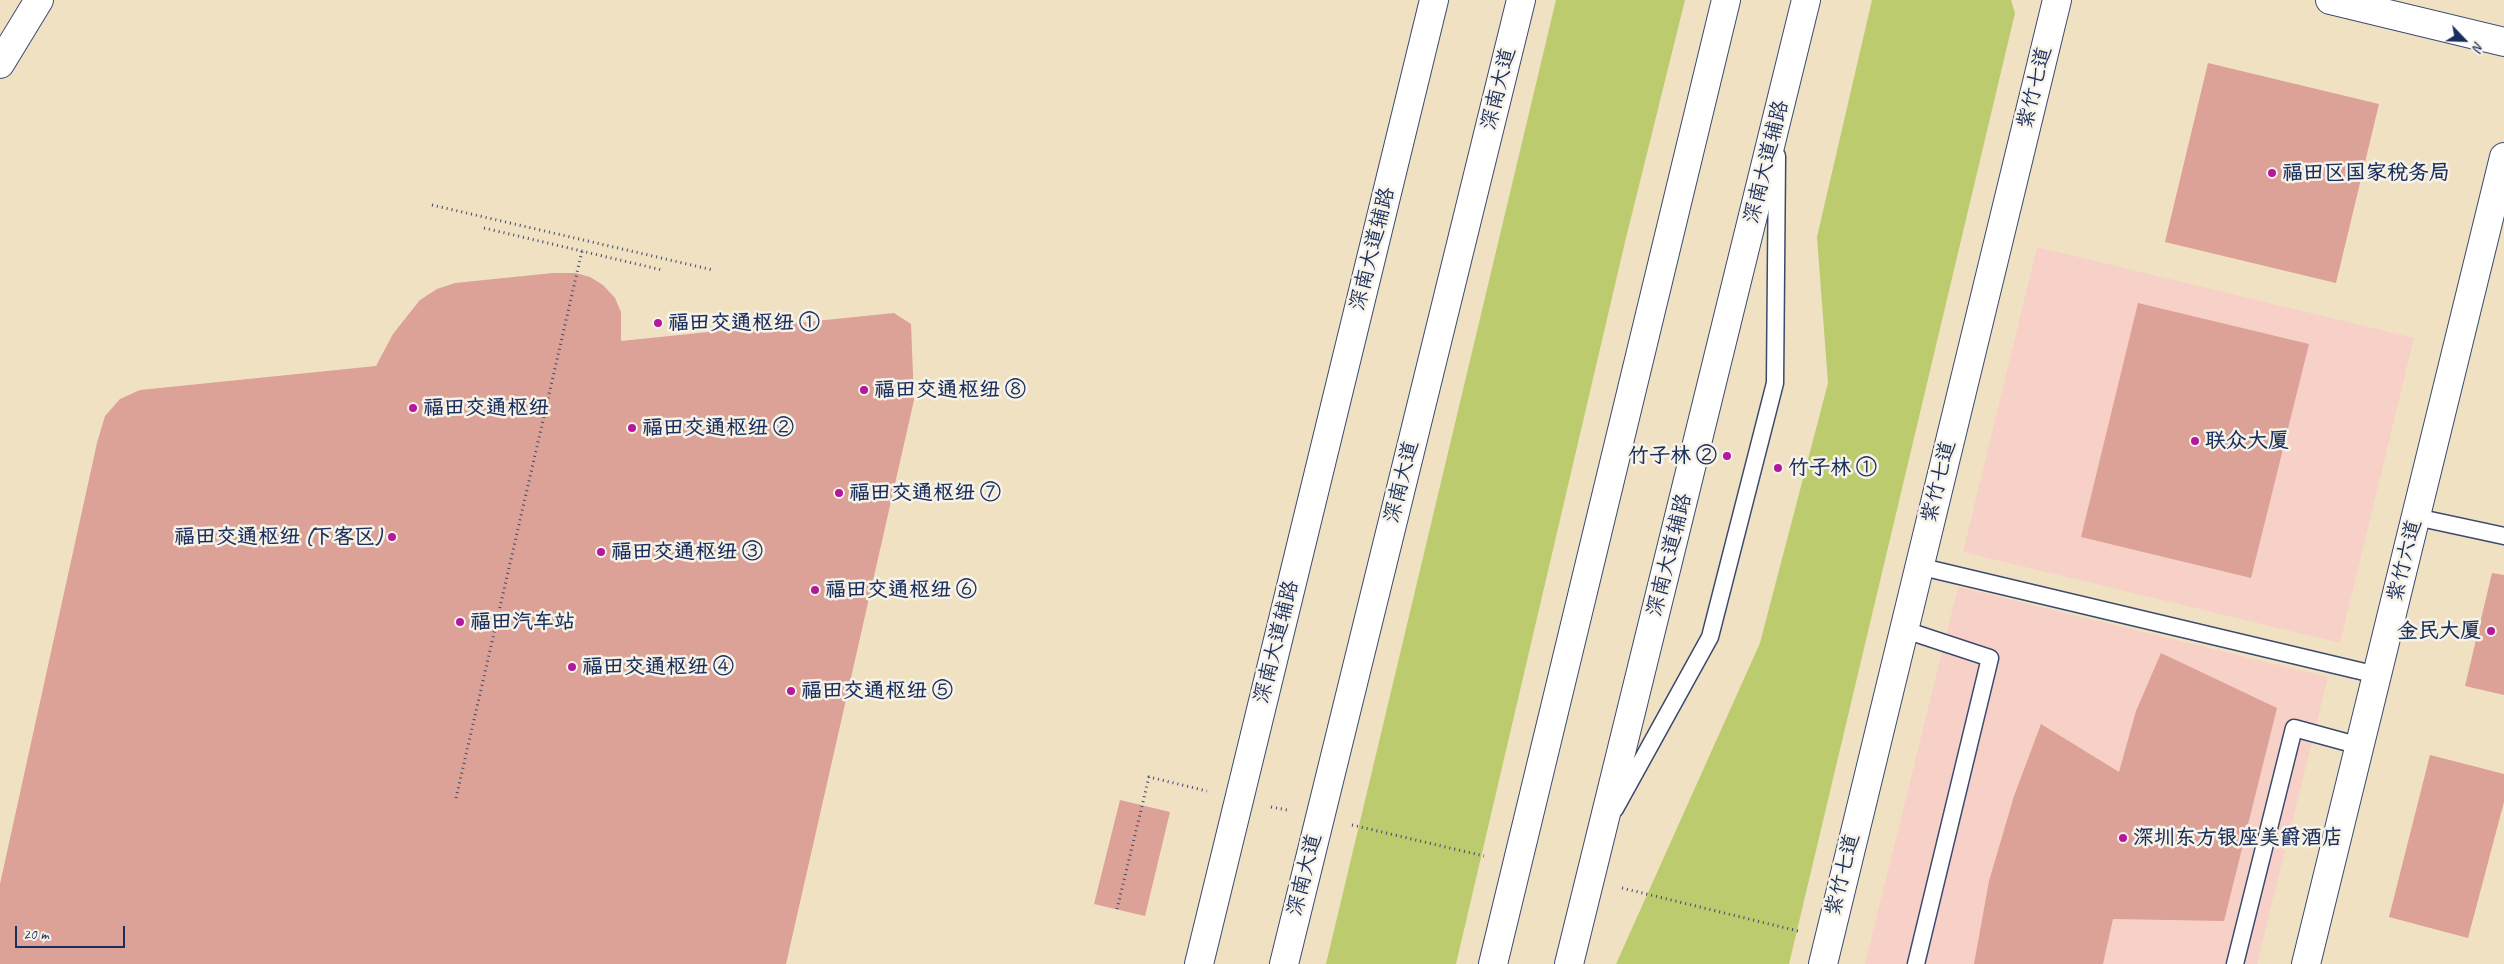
<!DOCTYPE html>
<html>
<head>
<meta charset="utf-8">
<style>
  body { margin:0 }
  #map { position:relative; width:2504px; height:964px; overflow:hidden; background:#f0e1c2; font-family:Caveat,sans-serif }
  canvas { display:block }
  .north { position:absolute; left:2439px; top:15px; width:50px; height:50px; -webkit-text-stroke:4px #f7f3e8; paint-order:stroke; rotate:114deg; font-size:14px; font-weight:700; line-height:20px; text-align:center; color:#1b2f5e }
  .north::after { content:''; display:block; margin:auto; width:18px; height:22px; background:#1b2f5e; clip-path:polygon(50% 0,100% 100%,50% 72%,0 100%) }
  .scale { position:absolute; left:15px; top:926px; width:110px; height:22px; box-sizing:border-box; border:2px solid #1b2f5e; border-top:0; padding-left:6px; font-size:15px; line-height:18px; white-space:nowrap; color:#1b2f5e; -webkit-text-stroke:4px #f7f3e8; paint-order:stroke }
</style>
</head>
<body>
<div id="map">
<canvas width="2504" height="964"></canvas>
<div class="north">N</div>
<div class="scale">20 m</div>
</div>
<script>
const ctx = document.querySelector('canvas').getContext('2d');
ctx.lineJoin = 'round';
function fill(path, color) {
  ctx.fillStyle = color;
  ctx.fill(path, 'evenodd');
}
function trace(path, color, width, dash) {
  ctx.strokeStyle = color;
  ctx.lineWidth = width;
  ctx.lineCap = dash ? 'butt' : 'round';
  ctx.setLineDash(dash || []);
  ctx.stroke(path);
}
function drawText(font, color, halo, rows, align = 'center') {
  ctx.font = font + ' Caveat,"LXGW WenKai TC",sans-serif';
  ctx.lineWidth = 5;
  ctx.setLineDash([]);
  ctx.textBaseline = 'middle';
  ctx.strokeStyle = halo;
  ctx.fillStyle = color;
  for (const [text, x, y, turn = 0] of rows) {
    ctx.save();
    ctx.translate(x, y);
    ctx.rotate((+turn || 0) * Math.PI / 180);
    ctx.textAlign = isNaN(turn) ? turn : align;
    if (halo) ctx.strokeText(text, 0, 0);
    ctx.fillText(text, 0, 0);
    ctx.restore();
  }
}
fill(new Path2D(`
  M2037,247L2414,338L2340,643L1963,552Z
  M1958,587L2328,677L2257,964H1865Z`), '#f7d1c8');
fill(new Path2D(`
  M1556,0H1685L1625,242L1456,964H1326Z
  M1872,0H2011L2015,13L1789,964H1616L1760,643L1828,383L1817,237Z`), '#bbcb6e');
fill(new Path2D(`
  M2208,63L2379,104L2336,283L2165,242Z
  M553,273H576L590,277L603,285L615,298L621,312V341L894,313L911,324L914,400L786,964H0V884L97,443L105,416L120,399L140,390L376,366L393,334L408,315L420,300L437,289L455,283Z
  M2138,303L2309,344L2251,578L2081,537Z
  M2492,573L2504,575V695L2465,686Z
  M2161,653L2277,708L2224,921L2113,919L2103,964H1974L1989,881L2014,796L2041,724L2119,772L2136,711Z
  M2430,755L2504,774V802L2468,938L2389,917Z
  M1120,800L1170,812L1145,916L1094,904Z`), '#dca197');
const service = new Path2D(`
  M2416,517L2504,536
  M1918,566L2377,675
  M1902,629L1990,658L1916,964
  M1615,809L1710,637L1775,383L1777,156
  M2235,964L2294,728L2360,746`);
const minor = new Path2D(`
  M2330,0L2504,42
  M1823,964L2057,0
  M2306,964L2504,157`);
const secondary = new Path2D(`
  M0,64L39,0
  M1199,964L1434,0
  M1569,964L1806,0`);
const primary = new Path2D(`
  M1284,964L1521,0
  M1493,964L1726,0`);
trace(service, '#3b4a6d', 19);
trace(minor, '#3b4a6d', 30);
trace(secondary, '#3b4a6d', 30);
trace(primary, '#3b4a6d', 30);
trace(new Path2D(`
  M432,205L713,270
  M484,228L662,270
  M456,798L582,251
  M1271,807L1287,810
  M1352,825L1484,856
  M1622,888L1798,931
  M1117,909L1149,777L1207,791`), '#3b4a6d', 3, [1, 4]);
trace(service, '#fff', 16);
trace(minor, '#fff', 28);
trace(secondary, '#fff', 28);
trace(primary, '#fff', 28);
for (const [x, y, r, color] of [
  [2272,173,5,"#b5179e"],
  [658,323,5,"#b5179e"],
  [864,390,5,"#b5179e"],
  [413,408,5,"#b5179e"],
  [632,428,5,"#b5179e"],
  [2195,441,5,"#b5179e"],
  [1727,456,5,"#b5179e"],
  [1778,468,5,"#b5179e"],
  [839,493,5,"#b5179e"],
  [392,537,5,"#b5179e"],
  [601,552,5,"#b5179e"],
  [815,590,5,"#b5179e"],
  [460,622,5,"#b5179e"],
  [2491,631,5,"#b5179e"],
  [572,667,5,"#b5179e"],
  [791,691,5,"#b5179e"],
  [2123,838,5,"#b5179e"]
]) {
  const dot = new Path2D();
  dot.arc(x, y, r, 0, 2 * Math.PI);
  ctx.fillStyle = color;
  ctx.fill(dot);
  trace(dot, '#f7f3e8', 2);
}
drawText('21px', '#1b2f5e', '#f7f3e8', [
  ["紫竹七道",2035,88,-76],
  ["深南大道",1499,89,-76],
  ["深南大道辅路",1767,162,-76],
  ["深南大道辅路",1373,249,-76],
  ["深南大道",1402,482,-76],
  ["紫竹七道",1939,482,-76],
  ["深南大道辅路",1670,555,-76],
  ["紫竹六道",2405,561,-76],
  ["深南大道辅路",1277,642,-76],
  ["深南大道",1305,875,-76],
  ["紫竹七道",1843,875,-76]
]);
drawText('bold 21px', '#1b2f5e', '#f7f3e8', [
  ["福田区国家税务局",2282,173],
  ["福田交通枢纽 ①",668,323],
  ["福田交通枢纽 ⑧",874,390],
  ["福田交通枢纽",423,408],
  ["福田交通枢纽 ②",642,428],
  ["联众大厦",2205,441],
  ["竹子林 ②",1717,456,"right"],
  ["竹子林 ①",1788,468],
  ["福田交通枢纽 ⑦",849,493],
  ["福田交通枢纽 (下客区)",382,537,"right"],
  ["福田交通枢纽 ③",611,552],
  ["福田交通枢纽 ⑥",825,590],
  ["福田汽车站",470,622],
  ["金民大厦",2481,631,"right"],
  ["福田交通枢纽 ④",582,667],
  ["福田交通枢纽 ⑤",801,691],
  ["深圳东方银座美爵酒店",2133,838]
], 'left');
</script>
</body>
</html>
